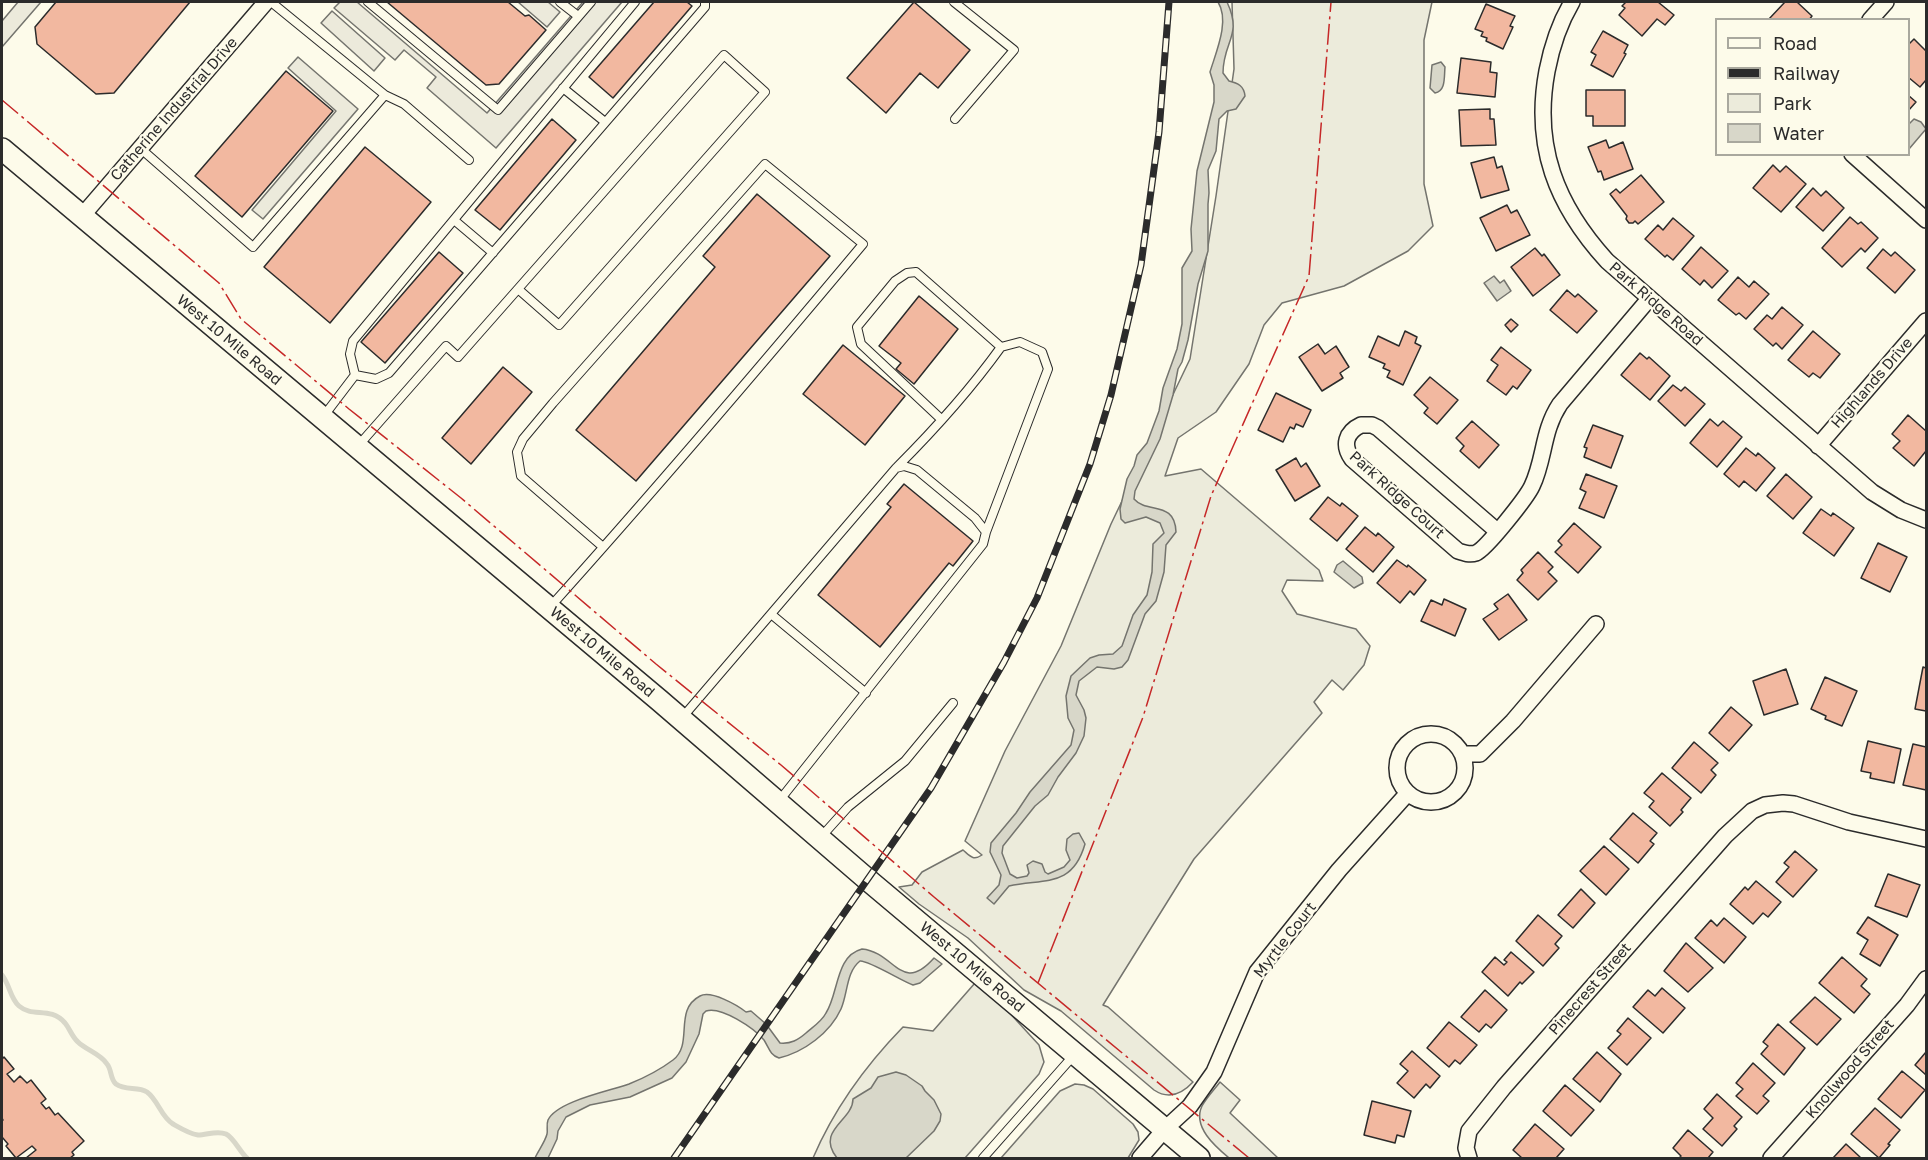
<!DOCTYPE html>
<html>
<head>
<meta charset="utf-8">
<style>
  body { margin:0 }
  #map { position:relative; width:1928px; height:1160px; overflow:hidden; background:#fdfbea; font-family:"Golos Text",sans-serif }
  canvas { display:block }
  .frame { position:absolute; inset:0; border:3px solid #2b2b2b; pointer-events:none }
  .legend { position:absolute; left:1715px; top:18px; width:195px; height:138px; box-sizing:border-box; background:#fdfbea; border:2px solid #a9a89e; margin:0; padding:8px 10px; list-style:none; font-size:18px; color:#2b2b2b }
  .legend li { display:flex; align-items:center; gap:12px; height:30px }
  .legend b { width:30px; border:2px solid #a9a89e }
</style>
</head>
<body>
<div id="map">
<canvas width="1928" height="1160"></canvas>
<div class="frame"></div>
<ul class="legend">
<li><b style="height:8px;background:#fdfbea"></b>Road</li>
<li><b style="height:8px;background:#2b2b2b"></b>Railway</li>
<li><b style="height:16px;background:#ecebdb"></b>Park</li>
<li><b style="height:16px;background:#d8d7c9"></b>Water</li>
</ul>
</div>
<script>
const ctx = document.querySelector('canvas').getContext('2d');
ctx.lineJoin = 'round';
function fill(path, color) {
  ctx.fillStyle = color;
  ctx.fill(path, 'evenodd');
}
function trace(path, color, width, dash) {
  ctx.strokeStyle = color;
  ctx.lineWidth = width;
  ctx.lineCap = dash ? 'butt' : 'round';
  ctx.setLineDash(dash || []);
  ctx.stroke(path);
}
function drawText(font, color, halo, rows, align = 'center') {
  ctx.font = font + ' "Golos Text",sans-serif';
  ctx.lineWidth = 4.5;
  ctx.setLineDash([]);
  ctx.textBaseline = 'middle';
  ctx.strokeStyle = halo;
  ctx.fillStyle = color;
  for (const [text, x, y, turn = 0] of rows) {
    ctx.save();
    ctx.translate(x, y);
    ctx.rotate((+turn || 0) * Math.PI / 180);
    ctx.textAlign = isNaN(turn) ? turn : align;
    if (halo) ctx.strokeText(text, 0, 0);
    ctx.fillText(text, 0, 0);
    ctx.restore();
  }
}
const green = new Path2D(`
  M1232,2H1432L1424,40V184L1433,226L1408,251L1344,286L1282,303L1264,325L1249,364L1216,412L1178,438L1165,476L1201,469L1319,570L1323,581L1287,580L1282,591L1297,614L1356,629L1370,646L1364,665L1343,690L1332,680L1314,702L1322,713L1194,859L1103,1005L1108,1007L1193,1082C1182,1094 1169,1100 1154,1090L1061,1011L1024,990L968,938L919,904L899,887L912,885L922,872L963,850C970,856 973,861 982,855L965,841L1005,751L1061,646L1111,524L1190,359L1216,196L1234,69Z
  M975,983L1006,1009L1039,1045L1044,1062L1039,1074L965,1158H813C834,1109 865,1066 903,1027L933,1031Z
  M1220,1082L1240,1100L1230,1113L1278,1158H1229C1216,1147 1192,1127 1202,1106C1207,1097 1214,1090 1220,1082Z
  M1075,1084L1084,1085L1093,1089L1133,1124L1138,1132L1139,1140L1128,1158H1001L1060,1091Z`);
fill(green, '#ecebdb');
trace(green, '#74746e', 1.5);
const parking = new Path2D(`
  M18,2H41L2,47V21Z
  M340,2H357L487,113L583,2H622L496,148L427,88L436,77L404,50L395,60L334,8Z
  M518,2H548L560,12L547,27Z
  M332,11L385,58L374,71L321,23Z
  M298,57L358,109L263,219L252,210L336,111L288,68Z`);
fill(parking, '#eceadb');
trace(parking, '#74746e', 1.5);
const water = new Path2D(`
  M1218,2H1227C1243,36 1223,41 1223,73L1229,81C1238,83 1244,86 1245,96L1236,109L1227,111L1219,119L1216,151L1208,170L1209,193L1208,204V251L1198,284L1188,340L1182,362L1178,369L1173,395L1160,439L1135,491L1134,499C1147,514 1175,500 1176,532L1166,545L1164,572L1156,601L1145,614L1128,660L1122,667L1114,669L1097,667L1079,681L1076,695L1084,710L1086,718L1084,736L1076,753L1058,777L1048,795L1035,806L1003,846L1002,853L1010,874L1017,878L1027,876L1029,873L1027,865L1033,861L1042,864L1045,872L1048,874L1064,867L1070,860L1066,850L1067,839L1073,834L1079,833L1085,844C1072,889 1043,878 1009,886L994,904L987,898L999,885L1001,875L990,852L991,843L1016,813L1030,792L1071,745L1074,730L1068,718L1066,696L1071,676L1090,658L1099,655L1113,654L1122,646L1133,615L1147,595L1152,572L1153,544L1164,533L1160,523L1146,517L1125,523L1121,519L1120,509L1127,479L1134,466L1137,455L1147,443L1159,411L1163,388L1177,349L1182,324V268L1192,251L1191,229L1197,171L1214,102V85L1210,72C1216,52 1230,21 1218,2Z
  M1441,62L1445,67C1444,77 1446,91 1435,93L1430,88L1432,65Z
  M1914,119L1921,122L1926,129L1909,149V124Z
  M1494,276L1500,283L1504,280L1511,291L1497,301L1484,283Z
  M1343,561L1362,577L1363,583L1354,588L1334,572L1337,565Z
  M862,949C895,952 901,995 934,958L942,964L920,983L913,985C902,981 868,960 860,961C846,972 848,993 841,1009C830,1033 804,1052 779,1058C770,1055 769,1048 764,1040C754,1028 721,1006 706,1011L703,1014L699,1034L686,1062L672,1078L630,1097L590,1105L566,1117L558,1131L557,1139L548,1158H535C538,1151 545,1142 547,1134C548,1130 546,1125 548,1120C557,1101 610,1091 629,1084C644,1078 661,1069 673,1060C694,1044 673,1010 700,996C711,990 737,1005 746,1012L751,1011L766,1024L780,1043C791,1044 798,1040 806,1033C813,1027 822,1021 826,1013C839,993 835,956 862,949Z
  M896,1072L906,1075L922,1086L925,1091L934,1100L941,1114L940,1121L934,1131L906,1158H837C815,1130 853,1121 853,1099L871,1088L878,1077Z`);
fill(water, '#d8d7c9');
trace(water, '#74746e', 1.5);
trace(new Path2D(`
  M2,975C10,985 10,998 19,1006C33,1018 50,1006 65,1023C70,1029 72,1037 78,1042C86,1050 101,1054 107,1064C112,1070 110,1079 116,1084C125,1091 138,1086 147,1092C158,1100 161,1117 173,1124C180,1128 190,1134 198,1135C207,1135 217,1130 226,1134C234,1138 240,1152 247,1158`), '#d8d7c9', 5);
const building = new Path2D(`
  M56,2H190L114,93L96,94L37,44L35,27Z
  M387,2H508L525,16L529,15L546,30L499,84L486,85Z
  M654,2H687L692,6L613,98L589,77Z
  M914,2L970,50L938,88L920,73L886,113L847,78Z
  M1626,2H1658L1674,15L1665,25L1657,19L1642,36L1619,15L1625,8L1622,6Z
  M1785,2H1797L1812,16L1809,20H1768Z
  M1486,4L1515,16L1510,26L1513,27L1503,49L1486,41L1487,38L1481,36L1483,32L1475,29Z
  M1603,31L1628,45L1624,53L1626,54L1613,77L1591,65L1596,55L1591,52Z
  M1914,39L1926,51V80L1920,87L1908,77V45Z
  M1461,58L1491,62L1490,72L1497,73L1495,97L1457,93Z
  M286,71L333,111L242,217L195,176Z
  M1586,90H1625V126H1593V116H1586Z
  M1908,95L1916,102L1908,111Z
  M1490,109V119H1494L1496,145L1461,146L1459,110Z
  M552,119L576,140L500,230L475,210Z
  M1606,140L1609,148L1623,142L1633,169L1604,180L1601,171L1598,172L1588,147Z
  M365,147L431,202L330,323L264,267Z
  M1494,157L1497,168L1502,166L1509,190L1481,198L1471,163Z
  M1773,165L1780,172L1786,166L1806,184L1781,212L1753,188Z
  M1641,175L1664,202L1638,224L1635,221L1633,223H1629L1626,219L1627,216L1610,194L1616,189L1620,193Z
  M1813,188L1821,196L1826,191L1844,208L1823,231L1796,207Z
  M757,194L830,256L636,481L576,430L715,267L703,256Z
  M1507,205L1511,213L1517,210L1530,235L1496,251L1480,218Z
  M1850,217L1858,224L1861,222L1878,238L1865,252L1861,248L1842,267L1822,248Z
  M1673,218L1694,236L1673,260L1667,255L1665,257L1645,239L1658,225L1663,230Z
  M1701,247L1728,271L1712,288L1704,280L1700,285L1682,269Z
  M1535,248L1542,256L1544,254L1560,275L1533,296L1511,267Z
  M1883,249L1891,256L1895,252L1915,270L1895,293L1867,268Z
  M439,252L463,273L385,363L361,342Z
  M1738,277L1749,287L1754,281L1769,294L1746,319L1739,313L1736,315L1718,300Z
  M1567,290L1575,297L1578,294L1597,311L1577,333L1550,310Z
  M919,296L958,329L914,384L896,369L901,363L879,346Z
  M1782,307L1803,325L1782,349L1776,343L1773,346L1754,329L1767,315L1772,319Z
  M1511,319L1518,325L1511,332L1505,325Z
  M1405,331L1417,337L1415,343L1421,346L1403,385L1387,377L1390,371L1383,368L1385,364L1369,357L1378,336L1399,346Z
  M1813,331L1840,354L1820,378L1813,373L1809,377L1788,360Z
  M1318,344L1325,354L1336,346L1349,367L1340,373L1343,378L1322,391L1299,357Z
  M843,345L905,396L865,445L803,394Z
  M1501,347L1531,370L1517,389L1513,386L1506,395L1487,381L1498,365L1491,360Z
  M1640,353L1647,359L1649,357L1670,376L1650,400L1621,375Z
  M503,367L532,392L471,464L442,438Z
  M1430,377L1458,400L1437,424L1424,413L1428,408L1414,395Z
  M1673,385L1681,391L1685,387L1705,404L1685,426L1658,401Z
  M1276,393L1311,410L1303,427L1296,424L1294,429L1290,427L1283,442L1258,430Z
  M1908,415L1926,431V451L1914,466L1893,448L1900,441L1892,434Z
  M1710,419L1718,426L1723,421L1742,437L1717,467L1690,443Z
  M1472,421L1499,445L1479,468L1460,451L1464,446L1456,438Z
  M1593,425L1623,436L1611,468L1584,457L1587,448L1584,447Z
  M1746,448L1756,456L1758,453L1775,468L1756,491L1744,481L1739,487L1724,474Z
  M1296,458L1301,467L1306,463L1320,486L1295,501L1276,470Z
  M1586,474L1617,486L1604,518L1579,508L1586,492L1580,489Z
  M1786,474L1812,497L1793,519L1767,496Z
  M904,484L973,541L953,566L949,563L880,647L818,595L891,507L887,504Z
  M1328,497L1340,506L1342,503L1358,516L1337,541L1310,519Z
  M1821,509L1831,516L1833,513L1854,528L1834,556L1803,533Z
  M1574,523L1601,547L1578,573L1555,552L1562,545L1558,541Z
  M1365,527L1376,536L1378,533L1394,547L1373,572L1346,549Z
  M1878,543L1907,557L1890,592L1861,578Z
  M1538,552L1553,567L1548,572L1557,581L1538,600L1517,580L1523,573L1521,570Z
  M1397,560L1407,567L1408,565L1426,580L1414,595L1410,591L1400,603L1377,583Z
  M1508,594L1527,620L1499,640L1483,619L1498,609L1494,604Z
  M1444,599L1466,609L1455,636L1421,621L1431,600L1442,605Z
  M1923,667L1926,668V711L1915,709Z
  M1786,669L1798,704L1764,715L1753,681Z
  M1825,677L1857,691L1842,726L1825,719L1826,716L1811,709Z
  M1731,707L1752,725L1729,751L1709,733Z
  M1868,741L1901,749L1894,783L1870,778L1871,773L1861,771Z
  M1694,742L1718,763L1711,770L1716,775L1701,793L1672,768Z
  M1913,744L1926,747V790L1903,785Z
  M1662,773L1691,798L1681,810L1683,812L1670,826L1649,807L1654,801L1644,793Z
  M1633,813L1657,833L1650,841L1654,844L1638,863L1610,839Z
  M1604,846L1629,869L1606,895L1580,871Z
  M1795,851L1817,870L1793,897L1776,882L1789,867L1784,863Z
  M1888,874L1920,885L1907,917L1875,906Z
  M1756,881L1781,902L1768,917L1763,913L1753,924L1730,904L1745,887L1748,890Z
  M1581,889L1595,903L1573,928L1558,915Z
  M1538,915L1562,936L1555,944L1559,948L1543,966L1516,941Z
  M1868,917L1898,935L1880,966L1860,954L1868,940L1857,933Z
  M1724,918L1746,937L1724,963L1695,938L1711,920L1717,926Z
  M1686,943L1713,968L1688,992L1664,971Z
  M1511,952L1534,972L1522,984L1520,982L1508,996L1482,972L1495,957L1504,965L1507,962L1504,960Z
  M1842,957L1867,979L1861,986L1870,994L1854,1013L1819,983Z
  M1662,988L1685,1008L1663,1033L1633,1007L1648,990L1655,996Z
  M1485,990L1507,1010L1491,1028L1486,1024L1479,1032L1461,1017Z
  M1815,997L1841,1019L1817,1045L1790,1022Z
  M1628,1018L1651,1038L1627,1065L1608,1048L1621,1034L1617,1031Z
  M1449,1022L1477,1045L1460,1064L1455,1060L1449,1067L1427,1048Z
  M1778,1024L1805,1048L1784,1075L1761,1054L1768,1046L1763,1042Z
  M1412,1051L1440,1076L1430,1088L1426,1084L1414,1098L1397,1083L1408,1071L1400,1064Z
  M1597,1052L1621,1074L1600,1102L1573,1079Z
  M1926,1052V1075L1915,1065Z
  M4,1057L14,1069L7,1074L14,1082L20,1076L27,1083L31,1080L46,1099L41,1103L46,1109L49,1107L55,1115L58,1113L84,1141L72,1152L74,1155L70,1158H26L36,1150L32,1146L16,1158L6,1146L8,1144L2,1137V1121L3,1120L2,1118V1059Z
  M1753,1063L1775,1083L1763,1096L1769,1101L1757,1114L1736,1096L1743,1089L1736,1083Z
  M1902,1071L1925,1090L1901,1118L1878,1099Z
  M1565,1085L1594,1110L1571,1136L1543,1111Z
  M1717,1094L1742,1117L1734,1126L1737,1129L1722,1146L1703,1129L1713,1118L1704,1109Z
  M1372,1101L1411,1111L1404,1137L1397,1135L1395,1143L1364,1135Z
  M1875,1108L1900,1130L1888,1144L1890,1145L1879,1158L1851,1134Z
  M1535,1124L1564,1149L1556,1158H1522L1513,1150Z
  M1688,1130L1713,1152L1708,1158H1679L1681,1156L1673,1148Z
  M1846,1144L1860,1157L1859,1158H1833Z`);
fill(building, '#f2b8a0');
trace(building, '#2b2b2b', 1.5);
const service = new Path2D(`
  M368,2L498,110L591,2
  M560,2L578,16
  M954,2L1014,50L955,119
  M563,88L605,122
  M385,95L404,104L469,160
  M140,148L253,247L385,95L271,2
  M454,220L493,253
  M355,375L376,379L389,373L705,7V2
  M355,375L350,354L353,341L635,2
  M323,417L355,375
  M941,419L861,344L857,327L895,281L907,273L916,272L1001,347
  M358,446L446,346L458,357L724,55L765,92L559,325L518,289
  M897,467C934,430 970,390 1001,347L1020,342L1042,352L1048,369L986,532
  M550,607C657,488 760,367 863,244L765,164L553,403L523,439L517,452L521,476L603,547
  M771,614L866,693
  M681,719L896,468L904,466L917,470L975,518L986,532L983,544L779,801
  M821,837L848,807L905,761L953,703
  M983,1158L1074,1055`);
const minor = new Path2D(`
  M1572,2C1559,24 1552,45 1547,71C1533,146 1556,205 1607,261L1872,492L1901,510L1926,520
  M1870,20L1886,2
  M1852,154L1926,220
  M82,216L266,2
  M1818,446L1926,321
  M1497,531L1378,428L1372,425H1361C1346,432 1342,445 1352,459L1458,551C1464,553 1470,555 1476,553C1486,549 1527,497 1532,486C1545,459 1542,431 1560,404L1649,299
  M1397 768a34 34 0 1 1 68 0a34 34 0 1 1-68 0Z
  M1462,754H1480L1513,721L1596,624
  M1140,1158L1165,1129L1190,1106L1214,1072L1257,972L1339,870L1407,794
  M1469,1158L1466,1148L1469,1131L1504,1087L1725,836L1752,811L1765,805L1783,803L1794,804L1849,822L1926,839
  M1771,1158L1907,1005L1926,979`);
const secondary = new Path2D(`
  M2,149L659,700L868,880L1199,1158`);
trace(service, '#2b2b2b', 10);
trace(minor, '#2b2b2b', 18);
trace(secondary, '#2b2b2b', 24);
trace(service, '#fdfbea', 8);
trace(minor, '#fdfbea', 15);
trace(secondary, '#fdfbea', 21);
const rail = new Path2D(`
  M674,1158L931,788L1004,662L1037,598L1090,464L1111,395L1141,265L1159,132L1169,2`);
trace(rail, '#2b2b2b', 7);
trace(rail, '#fdfbea', 4.5, [14]);
trace(new Path2D(`
  M2,100L219,283L241,319L349,409L461,498L656,664L781,765L934,897L1249,1158
  M1038,983L1143,717L1211,496L1309,276L1331,2`), '#c62828', 1.5, [21, 4.5, 3, 4.5]);
drawText('15px', '#2b2b2b', '#fdfbea', [
  ["Catherine Industrial Drive",174,109,-49],
  ["Park Ridge Road",1656,304,41],
  ["West 10 Mile Road",229,340,40],
  ["Highlands Drive",1872,383,-49],
  ["Park Ridge Court",1397,495,42],
  ["West 10 Mile Road",602,652,40],
  ["Myrtle Court",1285,940,-52],
  ["West 10 Mile Road",972,967,40],
  ["Pinecrest Street",1590,989,-49],
  ["Knollwood Street",1850,1069,-49]
]);
</script>
</body>
</html>
